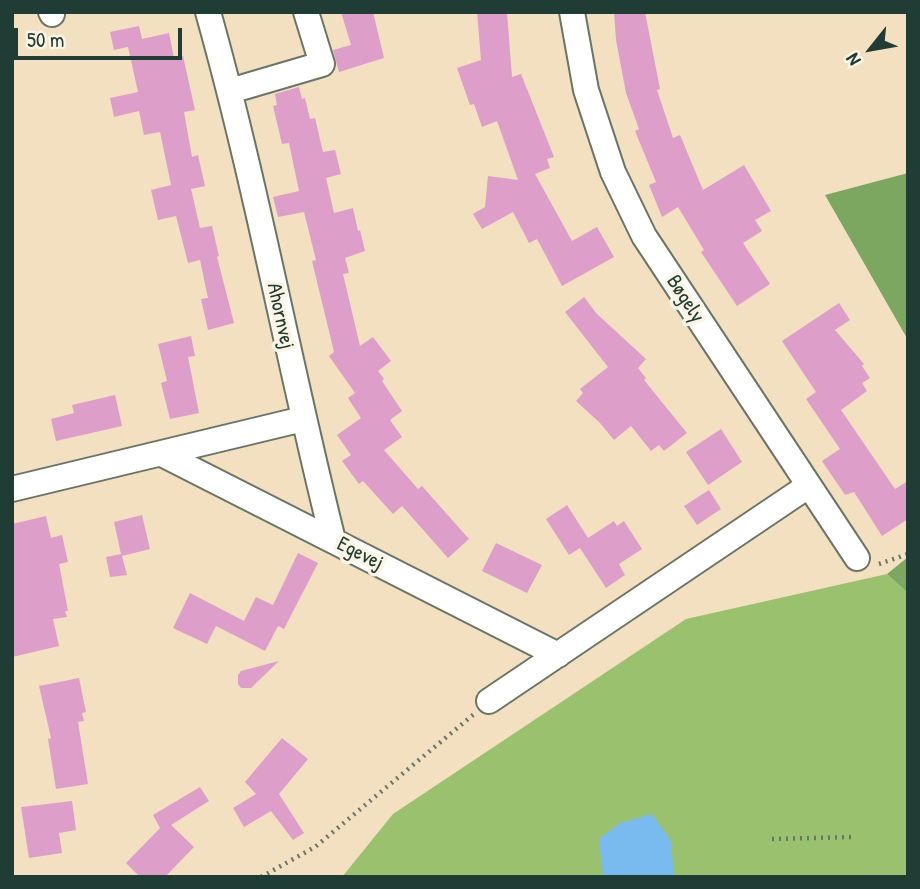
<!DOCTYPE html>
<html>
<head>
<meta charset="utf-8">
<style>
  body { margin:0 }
  #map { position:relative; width:920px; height:889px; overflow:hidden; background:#f2e0c1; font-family:"Patrick Hand",sans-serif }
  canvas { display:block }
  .frame { position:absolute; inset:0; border:14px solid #1f3d34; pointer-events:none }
  .north { position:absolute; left:836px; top:14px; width:70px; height:70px; -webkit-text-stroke:5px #fcf5e5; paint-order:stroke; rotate:239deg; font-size:19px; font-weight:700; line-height:28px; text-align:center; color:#1f3d34 }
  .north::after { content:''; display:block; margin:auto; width:24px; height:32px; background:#1f3d34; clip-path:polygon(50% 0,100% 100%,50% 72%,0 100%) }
  .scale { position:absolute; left:14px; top:28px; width:168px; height:32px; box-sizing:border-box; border:4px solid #1f3d34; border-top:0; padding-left:9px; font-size:21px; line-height:24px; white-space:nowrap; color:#1f3d34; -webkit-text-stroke:5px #fcf5e5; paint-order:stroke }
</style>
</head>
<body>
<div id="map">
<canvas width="920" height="889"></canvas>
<div class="frame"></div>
<div class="north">N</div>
<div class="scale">50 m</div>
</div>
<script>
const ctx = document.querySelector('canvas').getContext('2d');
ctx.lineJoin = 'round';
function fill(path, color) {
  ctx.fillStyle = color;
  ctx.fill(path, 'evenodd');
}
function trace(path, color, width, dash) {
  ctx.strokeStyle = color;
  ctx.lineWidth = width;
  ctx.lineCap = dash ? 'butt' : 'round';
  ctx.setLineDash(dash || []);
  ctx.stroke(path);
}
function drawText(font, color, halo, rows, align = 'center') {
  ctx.font = font + ' "Patrick Hand",sans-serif';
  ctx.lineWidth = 7;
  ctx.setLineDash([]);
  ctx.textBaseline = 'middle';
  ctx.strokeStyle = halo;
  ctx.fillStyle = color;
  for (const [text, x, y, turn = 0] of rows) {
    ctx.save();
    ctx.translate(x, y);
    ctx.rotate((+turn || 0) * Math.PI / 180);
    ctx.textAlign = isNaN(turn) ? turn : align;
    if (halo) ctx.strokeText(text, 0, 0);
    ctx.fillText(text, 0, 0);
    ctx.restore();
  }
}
fill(new Path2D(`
  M887,574L908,593V877H342L393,814L686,619Z`), '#9ac16d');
fill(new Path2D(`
  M908,173V340L825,195Z
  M908,557V593L887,574Z`), '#7ba760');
fill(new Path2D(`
  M652,814L671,841L674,877H603L599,839L620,823Z`), '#7abbef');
fill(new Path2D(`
  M341,12H373L384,58L339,72L333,50L351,45Z
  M477,12H507L512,77L521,74L554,157L547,159L550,168L535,174L572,241L597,227L614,257L562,286L537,239L529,243L513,212L482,229L473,214L485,207L488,176L518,180L497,121L482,127L474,104L470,105L457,68L481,60Z
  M614,12H645L660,89L657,90L673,138L680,135L703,190L744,165L771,211L755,220L762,231L743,243L770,284L737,306L701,252L704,250L678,207L662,217L649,185L656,182L635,131L639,129L626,93L616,40Z
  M139,26L142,39L169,33L174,58L183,56L195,110L184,112L192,157L198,155L205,186L191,189L200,228L212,226L219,256L217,257L234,323L208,330L201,299L208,298L200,260L188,263L176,216L158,220L151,190L171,185L160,132L144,135L139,111L114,117L110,98L138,92L128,47L114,50L110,32Z
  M299,87L302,99L305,98L310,119L315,118L323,152L335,150L341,174L326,178L334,213L353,208L358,231L360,230L365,251L345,258L349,273L343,274L360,346L373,337L391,361L378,371L384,379L382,381L402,411L390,420L402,437L384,450L418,489L422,486L469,539L448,558L402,506L393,514L363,481L359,484L342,461L351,455L337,435L361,418L348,398L355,393L329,356L334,352L312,261L316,260L304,212L278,217L273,197L299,191L289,143L282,144L273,106L277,105L275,94Z
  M584,297L596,313L646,359L638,368L646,378L644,380L687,433L664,451L659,445L651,451L631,426L614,440L600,423L576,401L583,393L580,389L608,367L565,312Z
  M839,303L850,320L835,330L864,364L862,366L870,378L862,383L867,391L841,410L895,489L908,481V519L882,536L854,492L845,495L822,461L840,449L806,399L816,392L782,341Z
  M191,336L195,356L188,357L199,413L170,419L161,383L167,381L158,344Z
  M115,395L122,426L56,441L51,419L74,413L72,405Z
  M721,429L742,462L708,485L686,452Z
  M709,490L721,509L697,525L684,506Z
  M567,505L588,538L614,521L617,526L624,521L642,549L619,564L625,575L606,588L580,548L569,555L546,519Z
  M142,515L150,549L122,556L127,575L110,577L106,557L121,554L114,522Z
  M46,516L51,538L62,535L68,562L59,564L68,611H65L67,617L53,619L59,646L12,657V524Z
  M496,543L542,565L527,593L482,571Z
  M298,553L318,563L284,629L278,626L265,651L216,626L207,644L173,628L190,593L244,621L256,597L273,605Z
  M279,661L251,688H241L238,684V675L241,671Z
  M79,678L86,712L82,713L84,721L78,722L88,784L56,789L48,739L51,738L39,686Z
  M282,738L308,759L279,794L304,833L293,840L271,811L244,827L233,808L256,794L245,782Z
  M200,787L209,801L171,825L194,847L165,877H140L126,863L160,828L153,815Z
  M72,801L76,830L59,833L62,853L29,858L21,807Z`), '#dd9fc9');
const minor = new Path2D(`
  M51,12L52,14
  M208,12C257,186 289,365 333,540
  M572,12L586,90L613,172L644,236L857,558
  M230,91L322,64L306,12
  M162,454L558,655
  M12,489L303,419
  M489,701L808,486`);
trace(minor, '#697665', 28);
trace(new Path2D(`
  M879,564L908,554
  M772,839L856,837
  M261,877L315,847L474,714`), '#697665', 4.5, [2, 5]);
trace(minor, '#fff', 24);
drawText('21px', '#1f3d34', '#fcf5e5', [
  ["Bøgely",685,299,57],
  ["Ahornvej",280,316,78],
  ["Egevej",360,554,27]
]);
</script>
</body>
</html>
